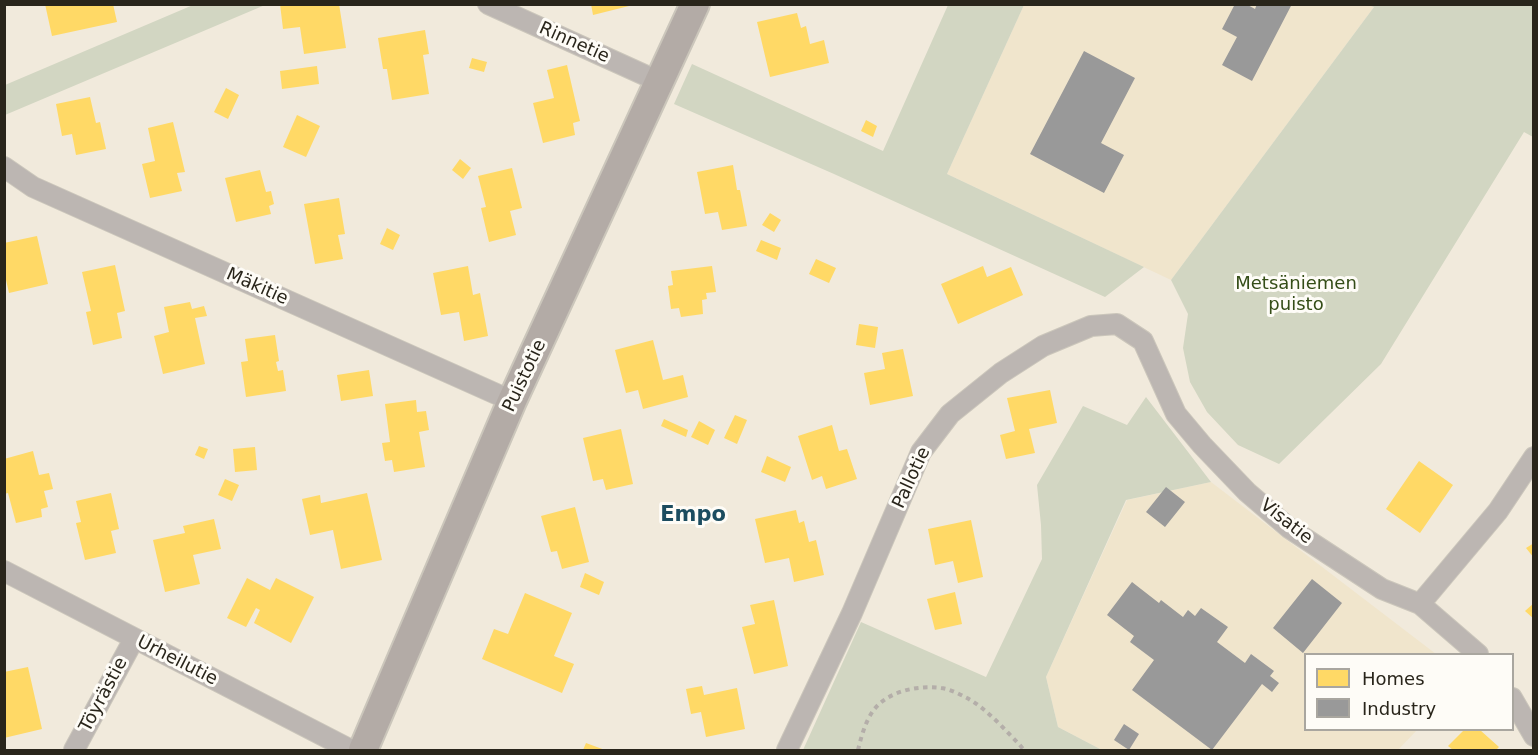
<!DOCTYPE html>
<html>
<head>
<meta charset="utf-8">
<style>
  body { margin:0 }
  #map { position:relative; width:1538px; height:755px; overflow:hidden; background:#f1eadc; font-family:"DejaVu Sans",sans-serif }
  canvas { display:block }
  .frame { position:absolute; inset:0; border:6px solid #29251b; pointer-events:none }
  .legend { position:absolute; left:1304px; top:653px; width:210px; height:78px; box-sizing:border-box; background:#fefcf7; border:2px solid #a9a69f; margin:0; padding:8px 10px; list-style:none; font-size:18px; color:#29251b }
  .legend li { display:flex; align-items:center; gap:12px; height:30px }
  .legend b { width:30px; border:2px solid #a9a69f }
</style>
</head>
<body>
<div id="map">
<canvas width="1538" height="755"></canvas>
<div class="frame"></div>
<ul class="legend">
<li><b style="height:16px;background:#ffd966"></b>Homes</li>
<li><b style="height:16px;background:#999"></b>Industry</li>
</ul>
</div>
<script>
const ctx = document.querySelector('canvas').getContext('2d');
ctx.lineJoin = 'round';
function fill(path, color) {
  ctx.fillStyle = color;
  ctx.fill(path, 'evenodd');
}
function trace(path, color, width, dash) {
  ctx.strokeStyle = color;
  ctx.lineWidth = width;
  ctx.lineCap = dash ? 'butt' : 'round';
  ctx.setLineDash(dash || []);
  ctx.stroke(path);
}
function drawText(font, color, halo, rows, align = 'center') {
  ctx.font = font + ' "DejaVu Sans",sans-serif';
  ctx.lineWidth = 6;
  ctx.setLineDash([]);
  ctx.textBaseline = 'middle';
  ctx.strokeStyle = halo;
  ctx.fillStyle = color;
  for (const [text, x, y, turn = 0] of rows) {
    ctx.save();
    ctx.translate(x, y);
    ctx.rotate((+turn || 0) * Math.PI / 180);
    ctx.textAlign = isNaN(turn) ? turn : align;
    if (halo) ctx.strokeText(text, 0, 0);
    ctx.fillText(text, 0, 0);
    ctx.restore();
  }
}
fill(new Path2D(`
  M1368,4L1374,7L1171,280L947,174L1024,5Z
  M1211,482L1436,654H1306V730H1417L1398,750H1102L1058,727L1046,677L1127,500Z`), '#f0e5cc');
fill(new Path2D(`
  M193,5H265L5,115V85Z
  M948,5H1024L947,174L1144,267L1105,297L834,174L674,104L692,64L883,151Z
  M1368,5H1533V137L1524,132L1381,364L1279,464L1238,445L1207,412L1190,382L1183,348L1188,314L1171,280L1374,7Z
  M1146,397L1211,482L1126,500L1046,677L1058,727L1102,750H803L861,622L986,677L1042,559L1041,525L1037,485L1083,406L1127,425Z`), '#d2d6c2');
fill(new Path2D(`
  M45,4H113L117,22L52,36Z
  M280,4H339L346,48L304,54L300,27L283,29Z
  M591,4H633V5L593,15Z
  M797,13L801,28L806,26L810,44L824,40L829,63L770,77L757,22Z
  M425,30L429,54L423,55L429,94L392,100L387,69H383L378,38Z
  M472,58L487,62L484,72L469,68Z
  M567,65L580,121L573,123L575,135L543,143L533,103L554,98L547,70Z
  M317,66L319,84L282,89L280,71Z
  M226,88L239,95L228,119L214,112Z
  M90,97L96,123L100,122L106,149L76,155L72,134L62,136L56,104Z
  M297,115L320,126L306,157L283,147Z
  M866,120L877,126L873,137L861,131Z
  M173,122L185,172L177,173L182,191L150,198L142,164L155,161L148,128Z
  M460,159L471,168L463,179L452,170Z
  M733,165L737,190H740L747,226L722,230L718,212L705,214L697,172Z
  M512,168L522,208L510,211L516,235L489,242L481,208L486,207L478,176Z
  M260,170L266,192L271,191L274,204L269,206L271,214L236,222L225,178Z
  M339,198L345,234L338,235L343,259L315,264L304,204Z
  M770,213L781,220L774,232L762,225Z
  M387,228L400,235L393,250L380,244Z
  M37,236L48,284L9,293L4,271V243Z
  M761,240L781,248L777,260L756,251Z
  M816,259L836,268L829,283L809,274Z
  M115,265L125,311L117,313L122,338L93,345L86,312L91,311L82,272Z
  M468,266L473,295L480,293L488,336L464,341L459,312L441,315L433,273Z
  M712,266L716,292L706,293L707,299L702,300L703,314L681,317L679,308L671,309L668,286L673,285L671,271Z
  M983,266L987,277L1011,267L1023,295L958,324L941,284Z
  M190,302L192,309L204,306L207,316L195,318L205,364L163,374L154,336L169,332L164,307Z
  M859,324L878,327L875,348L856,345Z
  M275,335L279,361L276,362L278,371L283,370L286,391L246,397L241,362L248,361L245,339Z
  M653,340L663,380L683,375L688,397L643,409L638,390L626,393L615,350Z
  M903,349L913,396L870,405L864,373L885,369L882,353Z
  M369,370L373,396L341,401L337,375Z
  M1050,390L1057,423L1029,429L1035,453L1006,459L1000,435L1015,431L1007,398Z
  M416,400L417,412L426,411L429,430L419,432L425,467L394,472L392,460L385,461L382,443L390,442L385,404Z
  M735,415L747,420L737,444L724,438Z
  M664,419L688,430L686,437L661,426Z
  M699,421L715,430L708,445L691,437Z
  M832,425L839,451L847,449L857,479L826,489L822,476L812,480L798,436Z
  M621,429L633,484L606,490L603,479L593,481L583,438Z
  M199,446L208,449L204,459L195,455Z
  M255,447L257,470L235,472L233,449Z
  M33,451L39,475L49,473L53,489L44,491L48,507L41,509L42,517L16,523L8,493L4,494V477L6,476L4,459Z
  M767,456L791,467L785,482L761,472Z
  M1419,461L1453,485L1420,533L1386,509Z
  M225,479L239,485L232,501L218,495Z
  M111,493L119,529L111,531L116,553L85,560L76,523L81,522L76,501Z
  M367,493L382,560L341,569L333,530L310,535L302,499L320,495L321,503Z
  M575,507L589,562L562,569L557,551L551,552L541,516Z
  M796,510L799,523L804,521L809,542L816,540L824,575L794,582L789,558L765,563L755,519Z
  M214,519L221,549L193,555L200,584L165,592L153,540L185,533L183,526Z
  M971,520L983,577L958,583L953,561L935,565L928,529Z
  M1534,543V558L1526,548Z
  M585,573L604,582L599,595L580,587Z
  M247,578L270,590L276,578L314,597L291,643L254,623L260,610L256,608L246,627L227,618Z
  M955,592L962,624L935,630L927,599Z
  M525,593L572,613L554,656L574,664L562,693L482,659L494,629L508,634Z
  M774,600L788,666L754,674L742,627L755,624L750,605Z
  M1534,603V619L1525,611Z
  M28,667L42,729L4,738V672Z
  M702,686L704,695L737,688L745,729L706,737L701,712L691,714L686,689Z
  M1464,730H1480L1499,747L1496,750H1453L1448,746Z
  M586,743L605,750H583Z`), '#ffd966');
fill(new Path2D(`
  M1235,4H1246L1255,9L1257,4H1292L1252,81L1222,65L1237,37L1222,29Z
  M1084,51L1135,78L1101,143L1124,155L1104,193L1030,154Z
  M1166,487L1185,502L1165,527L1146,512Z
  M1312,579L1342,603L1303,653L1273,628Z
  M1132,582L1159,603L1161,600L1183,617L1188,610L1195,616L1201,608L1228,627L1217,642L1245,663L1251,654L1274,671L1270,676L1279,683L1272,692L1262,684L1212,750L1132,690L1154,660L1130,642L1134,636L1107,615Z
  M1124,724L1139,734L1129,750L1114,740Z`), '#999');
const street = new Path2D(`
  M488,4L660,82
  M4,167L33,187L512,401
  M4,571L351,750
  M1420,604L1498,511L1534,457
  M1512,698L1534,736
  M74,750L134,639
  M787,750L852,613L921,452L950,414L1001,373L1043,346L1091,326L1117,324L1143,341L1176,414L1202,445L1247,492L1289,528L1382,589L1420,604L1478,654`);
const secondary = new Path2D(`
  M363,750L512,401L695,4`);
trace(street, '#cbc6bb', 22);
trace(secondary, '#cbc6bb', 32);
trace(new Path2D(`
  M858,750C861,738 865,722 873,711C887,691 918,685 941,688C950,689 959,694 967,698C987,709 1003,728 1019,744L1024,750`), '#b4aea9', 4, [4.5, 4.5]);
trace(street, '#bcb6b2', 20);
trace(secondary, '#b3aba6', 28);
drawText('18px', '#29251b', '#fefcf7', [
  ["Rinnetie",574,43,24],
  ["Mäkitie",257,287,24],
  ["Puistotie",525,376,-65],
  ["Pallotie",912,478,-65],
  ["Visatie",1286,522,38],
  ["Urheilutie",177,661,27],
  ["Töyrästie",104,695,-62]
]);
drawText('18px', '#344d17', '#fefcf7', [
  ["Metsäniemen",1296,284],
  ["puisto",1296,305]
]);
drawText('bold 21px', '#1c4c5f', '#fefcf7', [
  ["Empo",693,516]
]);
</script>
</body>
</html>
